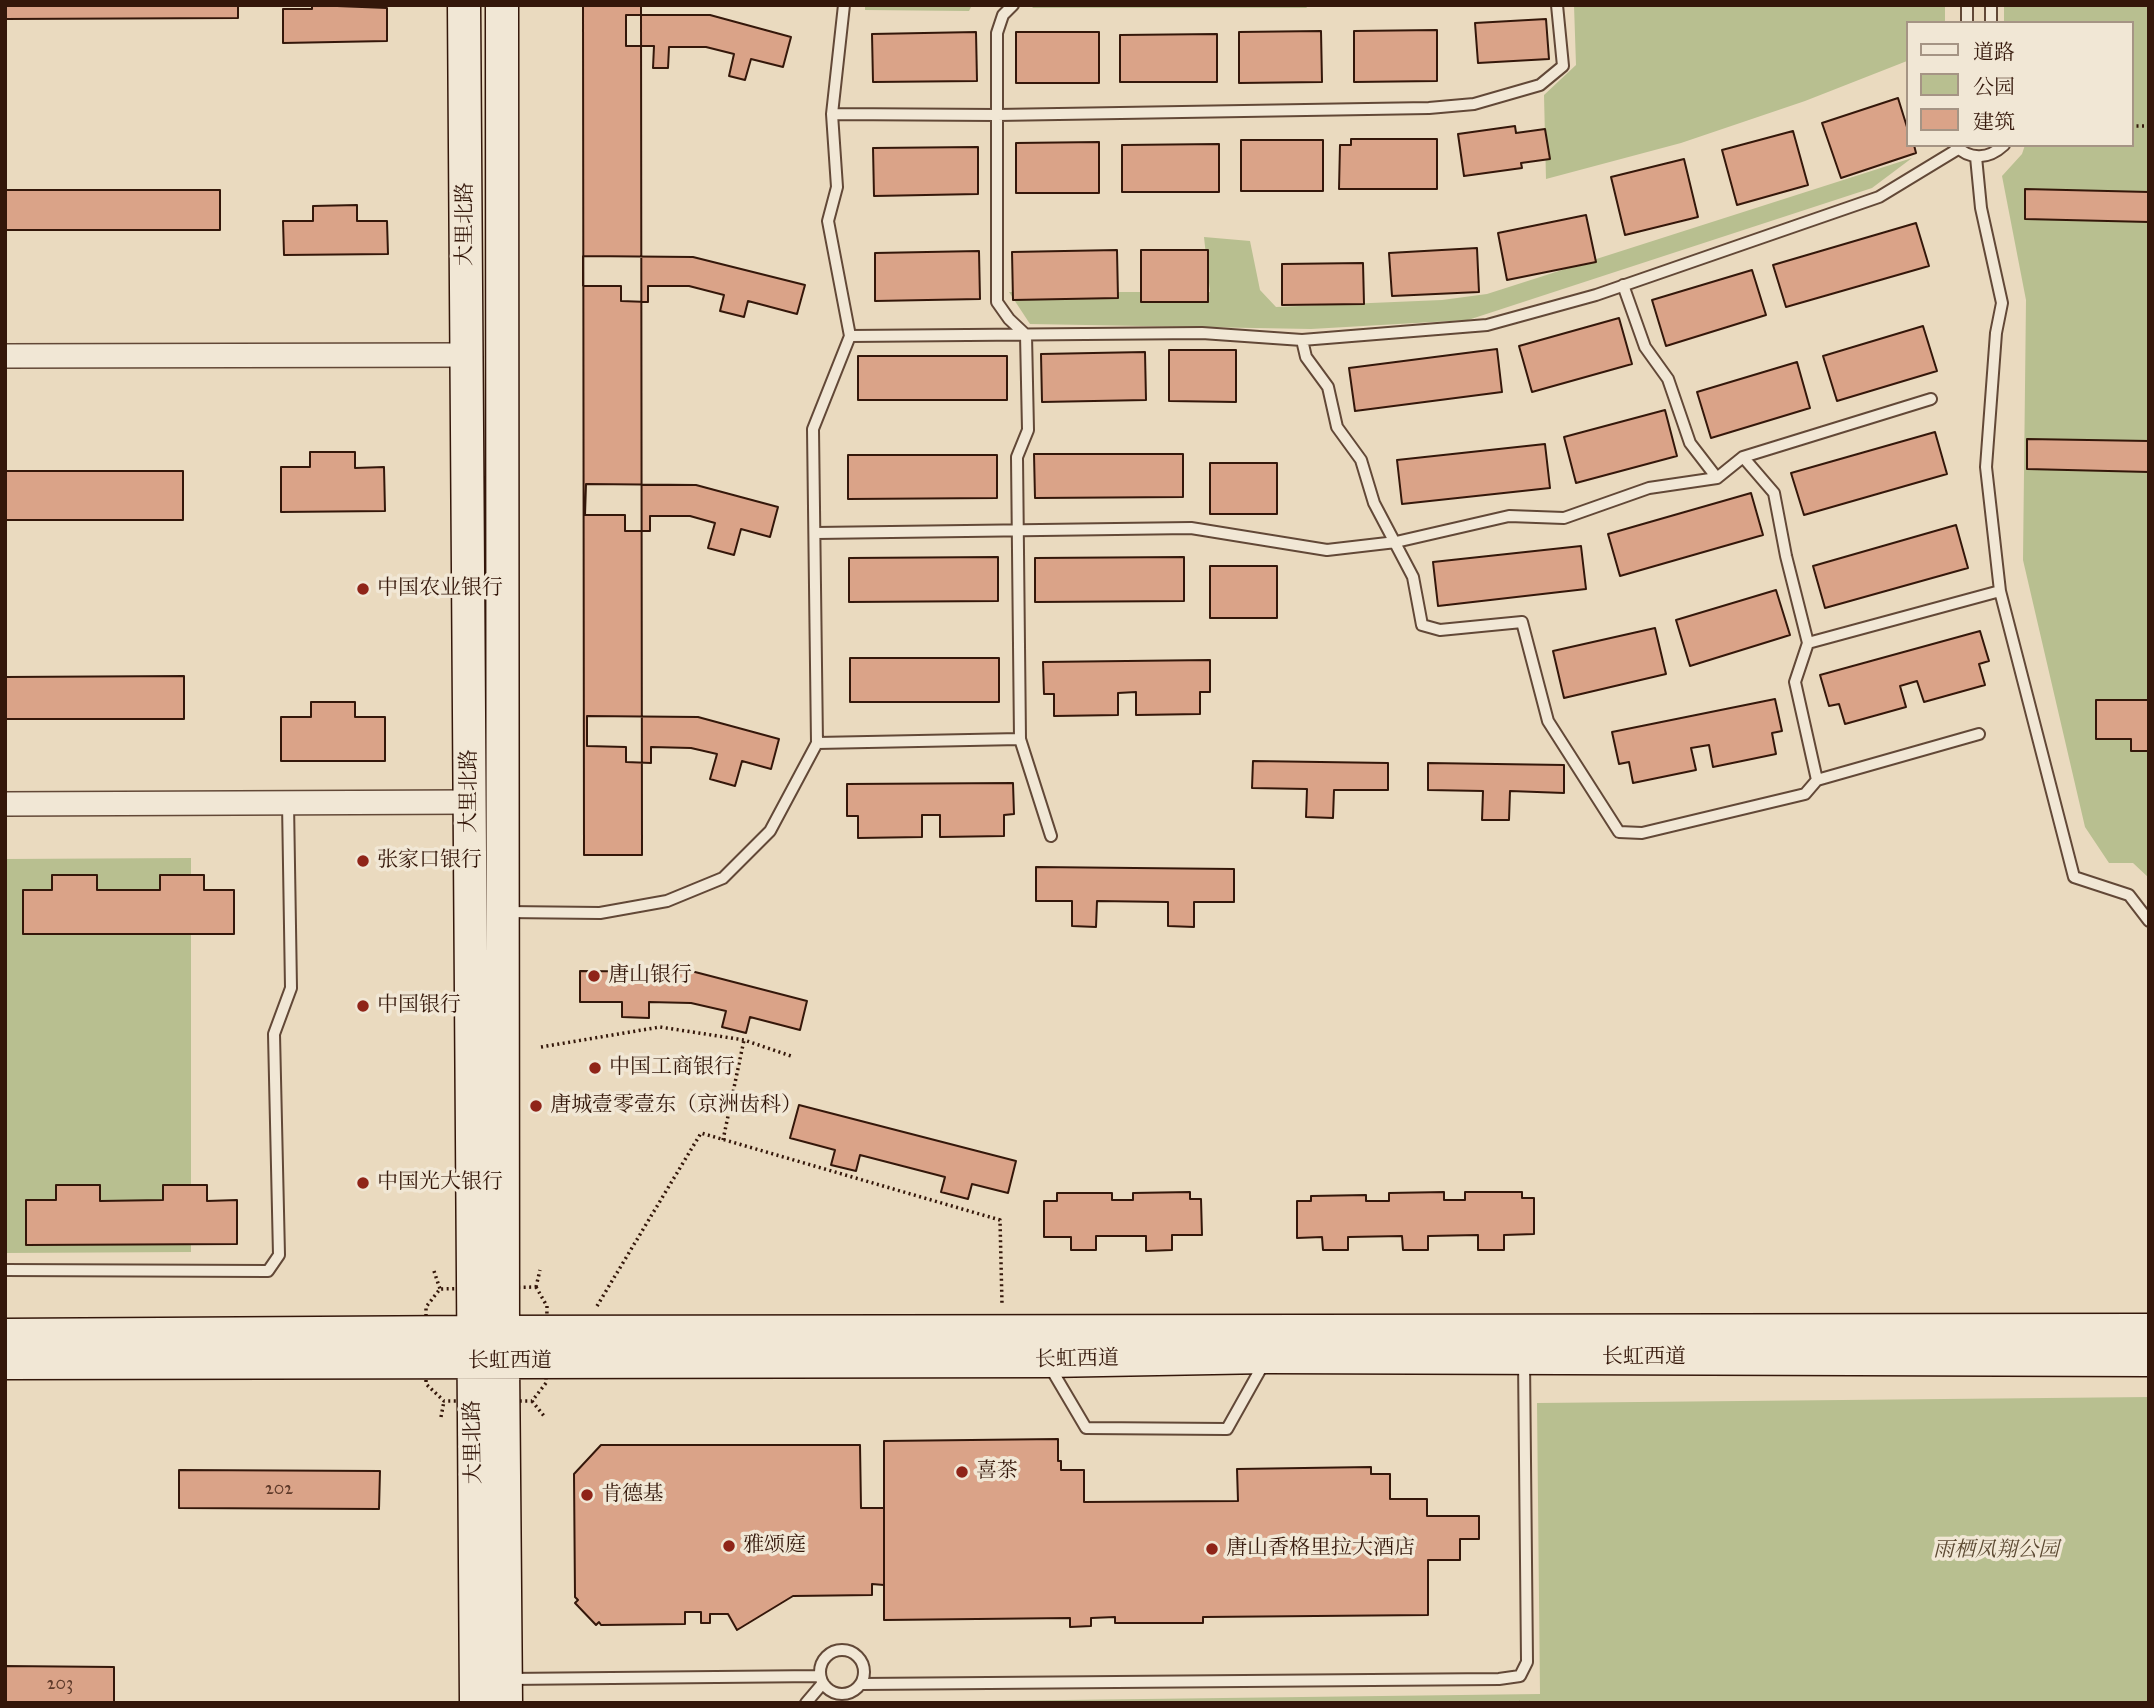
<!DOCTYPE html>
<html>
<head>
<meta charset="utf-8">
<style>
  body { margin:0 }
  #map { position:relative; width:2154px; height:1708px; overflow:hidden; background:#eadabf; font-family:"IM FELL Great Primer","Noto Serif SC",serif }
  canvas { display:block }
  .frame { position:absolute; inset:0; border:7px solid #34170a; pointer-events:none }
  .legend { position:absolute; left:1906px; top:21px; width:228px; height:126px; box-sizing:border-box; background:#f1e7d5; border:2px solid #a59484; margin:0; padding:9px 12px; list-style:none; font-size:21px; color:#34170a }
  .legend li { display:flex; align-items:center; gap:14px; height:35px }
  .legend b { width:35px; border:2px solid #a59484 }
</style>
</head>
<body>
<div id="map">
<canvas width="2154" height="1708"></canvas>
<div class="frame"></div>
<ul class="legend">
<li><b style="height:9px;background:#f1e7d5"></b>道路</li>
<li><b style="height:19px;background:#b8bf90"></b>公园</li>
<li><b style="height:19px;background:#daa388"></b>建筑</li>
</ul>
</div>
<script>
const ctx = document.querySelector('canvas').getContext('2d');
ctx.lineJoin = 'round';
function fill(path, color) {
  ctx.fillStyle = color;
  ctx.fill(path, 'evenodd');
}
function trace(path, color, width, dash) {
  ctx.strokeStyle = color;
  ctx.lineWidth = width;
  ctx.lineCap = dash ? 'butt' : 'round';
  ctx.setLineDash(dash || []);
  ctx.stroke(path);
}
function drawText(font, color, halo, rows, align = 'center') {
  ctx.font = font + ' "IM FELL Great Primer","Noto Serif SC",serif';
  ctx.lineWidth = 7;
  ctx.setLineDash([]);
  ctx.textBaseline = 'middle';
  ctx.strokeStyle = halo;
  ctx.fillStyle = color;
  for (const [text, x, y, turn = 0] of rows) {
    ctx.save();
    ctx.translate(x, y);
    ctx.rotate((+turn || 0) * Math.PI / 180);
    ctx.textAlign = isNaN(turn) ? turn : align;
    if (halo) ctx.strokeText(text, 0, 0);
    ctx.fillText(text, 0, 0);
    ctx.restore();
  }
}
fill(new Path2D(`
  M865,5H972L969,11L865,10Z
  M1035,5H1305L1307,8H1032Z
  M1574,5H1945V23H1907V61L1805,101L1681,143L1546,179L1544,95L1576,65Z
  M2004,5H2149V878L2133,863H2109L2085,827L2023,560L2026,300L2002,176L2022,154L2025,145H2131V23H2004Z
  M1912,158L1872,188L1468,320L1311,329L1030,324L1009,292H1210L1204,237L1250,241L1260,290L1276,307L1442,300L1487,294Z
  M191,858V1252L5,1253V859Z
  M2149,1397V1703H828L1540,1694L1537,1403Z`), '#b8bf90');
const building = new Path2D(`
  M5,5H238V18L5,19Z
  M312,5L387,8V41L283,43V9H312Z
  M583,5H641L642,855H584Z
  M626,15H710L791,37L783,67L751,59L745,80L729,76L734,54L706,47H669L668,68H653L654,46H626Z
  M1546,19L1549,59L1478,63L1475,23Z
  M1437,30V81L1354,82V31Z
  M1321,31L1322,82L1239,83V32Z
  M976,32L977,81L873,82L872,34Z
  M1016,32H1099V83H1016Z
  M1217,34V82H1120V35Z
  M1898,98L1907,127V145H1914L1916,153L1841,178L1822,123Z
  M1515,126L1516,133L1545,129L1550,159L1521,163L1522,168L1464,176L1458,134Z
  M1793,131L1808,185L1737,205L1722,150Z
  M1351,139H1437V189H1339L1340,145H1351Z
  M1241,140H1323V191H1241Z
  M1099,142V193H1016V143Z
  M1219,144V192H1122V145Z
  M978,147V194L874,196L873,148Z
  M1684,159L1698,217L1625,235L1611,177Z
  M2025,189L2149,192V222L2025,219Z
  M5,190H220V230H5Z
  M357,205V221H387L388,254L284,255L283,221H313V206Z
  M1586,215L1596,262L1507,280L1498,233Z
  M1916,223L1929,266L1786,307L1773,265Z
  M1477,248L1479,292L1392,296L1389,253Z
  M1117,250L1118,298L1013,300L1012,252Z
  M1141,250H1208V302H1141Z
  M979,251L980,299L875,301V253Z
  M583,256L693,257L805,285L797,314L748,301L744,317L720,311L724,295L689,286H648V302L621,301V286H583Z
  M1363,263L1364,304L1282,305V264Z
  M1752,270L1766,315L1666,346L1652,300Z
  M1619,318L1632,364L1532,392L1519,346Z
  M1923,326L1937,371L1837,401L1823,356Z
  M1497,349L1502,392L1355,411L1349,368Z
  M1169,350H1236V402L1169,401Z
  M1145,352L1146,400L1042,402L1041,354Z
  M858,356H1007V400H858Z
  M1797,362L1810,408L1711,438L1697,392Z
  M1665,410L1677,456L1576,483L1564,437Z
  M1935,432L1947,474L1804,515L1791,473Z
  M2027,439L2149,441V472L2027,469Z
  M1545,444L1550,488L1402,504L1397,460Z
  M310,452H355V468L384,467L385,511L281,512V467H310Z
  M1034,454H1183V497L1035,498Z
  M848,455H997V498L848,499Z
  M1210,463H1277V514H1210Z
  M5,471H183V520H5Z
  M586,484L696,485L778,507L770,537L741,529L734,555L708,548L715,523L690,516H650V531H625V515H585Z
  M1751,493L1763,535L1620,576L1608,534Z
  M1956,525L1968,568L1825,608L1813,566Z
  M1581,546L1586,589L1438,606L1433,562Z
  M998,557V601L849,602V558Z
  M1184,557V601L1035,602V558Z
  M1210,566H1277V618H1210Z
  M1776,590L1790,635L1690,666L1676,620Z
  M1655,628L1666,674L1564,698L1553,651Z
  M1980,631L1989,661L1979,664L1985,685L1924,702L1917,681L1900,686L1906,707L1845,724L1839,704L1829,706L1820,675Z
  M850,658H999V702H850Z
  M1210,660V692H1200V714L1136,715V692L1118,693V715L1054,716V694H1044L1043,662Z
  M184,676V719H5V677Z
  M1775,699L1782,731L1772,733L1776,754L1713,767L1709,745L1691,748L1696,770L1633,783L1629,762L1619,764L1612,732Z
  M2096,700H2149V751H2131V739H2096Z
  M311,702H355V717H385V761H281V717H311Z
  M587,716L698,717L779,739L771,769L742,761L735,786L710,779L717,754L691,748L651,747V763L626,762V747L587,746Z
  M1253,761L1388,763V790H1334L1333,818L1306,817L1307,789L1252,788Z
  M1428,763L1564,765V793L1510,791L1509,820H1482L1483,791L1428,790Z
  M1013,783L1014,814L1004,815V836L940,837V815H922V837L858,838V816H847V784Z
  M1036,867L1234,869V902H1194V927L1168,926V902L1097,901L1096,927L1072,926V901H1036Z
  M52,875H97V890H160V875H204V890H234V934H23V890H52Z
  M580,971L695,972L807,1001L800,1030L750,1017L746,1033L722,1027L726,1011L691,1003L649,1002V1018L622,1017V1002H580Z
  M799,1105L1016,1161L1008,1193L972,1184L968,1199L941,1192L945,1177L860,1155L856,1171L831,1165L835,1150L790,1138Z
  M56,1185H100V1201L163,1200V1185H207V1201L237,1200V1244L26,1245V1200H56Z
  M1190,1192V1199H1201L1202,1235H1172V1250L1146,1251V1236H1096V1250H1071V1237H1044V1201H1057V1193H1112V1200H1133V1193Z
  M1444,1192V1200H1465V1192H1522V1198H1534V1234L1504,1235V1250H1478V1235L1428,1236V1250H1403L1402,1236L1348,1237V1250H1323L1322,1237L1297,1238V1201H1311V1196L1366,1195V1201H1389V1193Z
  M1058,1439V1461H1061V1470H1084V1502L1238,1501L1237,1469L1371,1467V1474H1390V1499H1427V1516H1479V1539H1460V1560H1428V1615L1203,1617V1623H1115V1617L1091,1618V1626L1070,1627V1618L884,1620V1441Z
  M601,1445H860L861,1508H884V1585L872,1584V1595L793,1596L737,1630L728,1614H710V1623H701V1612H685V1624L601,1625L599,1622L596,1625L575,1603L578,1600L575,1597L574,1474Z
  M179,1470L380,1471L379,1509L179,1508Z
  M5,1666L114,1667V1703H5Z`);
fill(building, '#daa388');
trace(building, '#34170a', 2);
const lane = new Path2D(`
  M1013,5L1003,15L997,33V302L1009,319L1026,335L1028,430L1017,457L1020,739L1051,836
  M1967,23V5
  M1991,23V5
  M832,114L997,115L1429,108L1474,104L1540,85L1563,66L1557,5
  M1955,145C1970,161 1989,159 2004,145
  M1976,157L1981,208L2002,303L1996,333L1986,467L2000,591L2074,877L2129,895L2149,921
  M1623,285L1645,347L1668,379L1690,443L1717,478
  M850,336L1202,333L1302,340L1487,325L1596,295L1879,197L1958,149
  M1302,340L1306,357L1328,387L1337,427L1361,460L1374,503L1413,577L1422,625L1440,630L1522,622L1548,721L1619,832L1642,833L1805,794L1817,780L1979,734
  M1743,457L1774,493L1786,556L1808,643L1795,682L1817,780
  M816,533L1191,528L1327,550L1396,542L1509,516L1564,518L1649,488L1717,478L1743,457L1931,399
  M1808,643L2000,591
  M817,743L1020,739
  M506,912L600,913L667,901L723,878L770,831L817,743L813,429L850,336L828,221L837,187L832,114L844,5
  M5,1270L268,1271L279,1255L274,1034L291,988L288,803
  M1050,1367L1086,1428L1227,1429L1264,1363
  M820 1672a22 22 0 1 1 44 0a22 22 0 1 1-44 0Z
  M508,1679L820,1676
  M861,1684L1499,1679L1520,1676L1527,1662L1524,1360
  M806,1703L823,1683`);
const street = new Path2D(`
  M5,356L467,355
  M5,804L470,802`);
const secondary = new Path2D(`
  M464,5L476,1703
  M502,5L503,1362L506,1703
  M5,1335L474,1332L2149,1330
  M5,1363L1047,1361L1268,1357L2149,1360`);
trace(lane, '#624837', 14);
trace(street, '#624837', 26);
trace(secondary, '#34170a', 35);
trace(new Path2D(`
  M2131,126H2149
  M541,1047L660,1027L744,1040L791,1056
  M723,1140L744,1040
  M434,1271L440,1289
  M536,1287L547,1306L546,1383L532,1401H444L426,1384V1307L440,1289Z
  M536,1287L540,1270
  M597,1306L701,1133L1000,1220L1002,1304
  M532,1401L544,1416
  M441,1417L444,1401
  M1520,1703L1521,1702`), '#34170a', 3.5, [2, 3.5]);
trace(lane, '#f1e7d5', 10);
trace(street, '#f1e7d5', 23);
trace(secondary, '#f1e7d5', 32);
for (const [x, y, r, color] of [
  [363,589,7,"#8f2418"],
  [363,861,7,"#8f2418"],
  [594,976,7,"#8f2418"],
  [363,1006,7,"#8f2418"],
  [595,1068,7,"#8f2418"],
  [536,1106,7,"#8f2418"],
  [363,1183,7,"#8f2418"],
  [962,1472,7,"#8f2418"],
  [587,1495,7,"#8f2418"],
  [729,1546,7,"#8f2418"],
  [1212,1549,7,"#8f2418"]
]) {
  const dot = new Path2D();
  dot.arc(x, y, r, 0, 2 * Math.PI);
  ctx.fillStyle = color;
  ctx.fill(dot);
  trace(dot, '#f1e7d5', 2.5);
}
drawText('18px', '#5e3a2a', null, [
  ["202",279,1490],
  ["203",60,1685]
]);
drawText('21px', '#34170a', '#f1e7d5', [
  ["大里北路",466,224,-90],
  ["大里北路",470,791,-90],
  ["长虹西道",1644,1358],
  ["长虹西道",1077,1360,-1],
  ["长虹西道",510,1362],
  ["大里北路",474,1442,-91]
]);
drawText('21px', '#34170a', '#f1e7d5', [
  ["中国农业银行",377,589],
  ["张家口银行",377,861],
  ["唐山银行",608,976],
  ["中国银行",377,1006],
  ["中国工商银行",609,1068],
  ["唐城壹零壹东（京洲齿科）",550,1106],
  ["中国光大银行",377,1183],
  ["喜茶",976,1472],
  ["肯德基",601,1495],
  ["雅颂庭",743,1546],
  ["唐山香格里拉大酒店",1226,1549]
], 'left');
drawText('italic 21px', '#5c4932', '#f1e7d5', [
  ["雨栖凤翔公园",1996,1551]
]);
</script>
</body>
</html>
